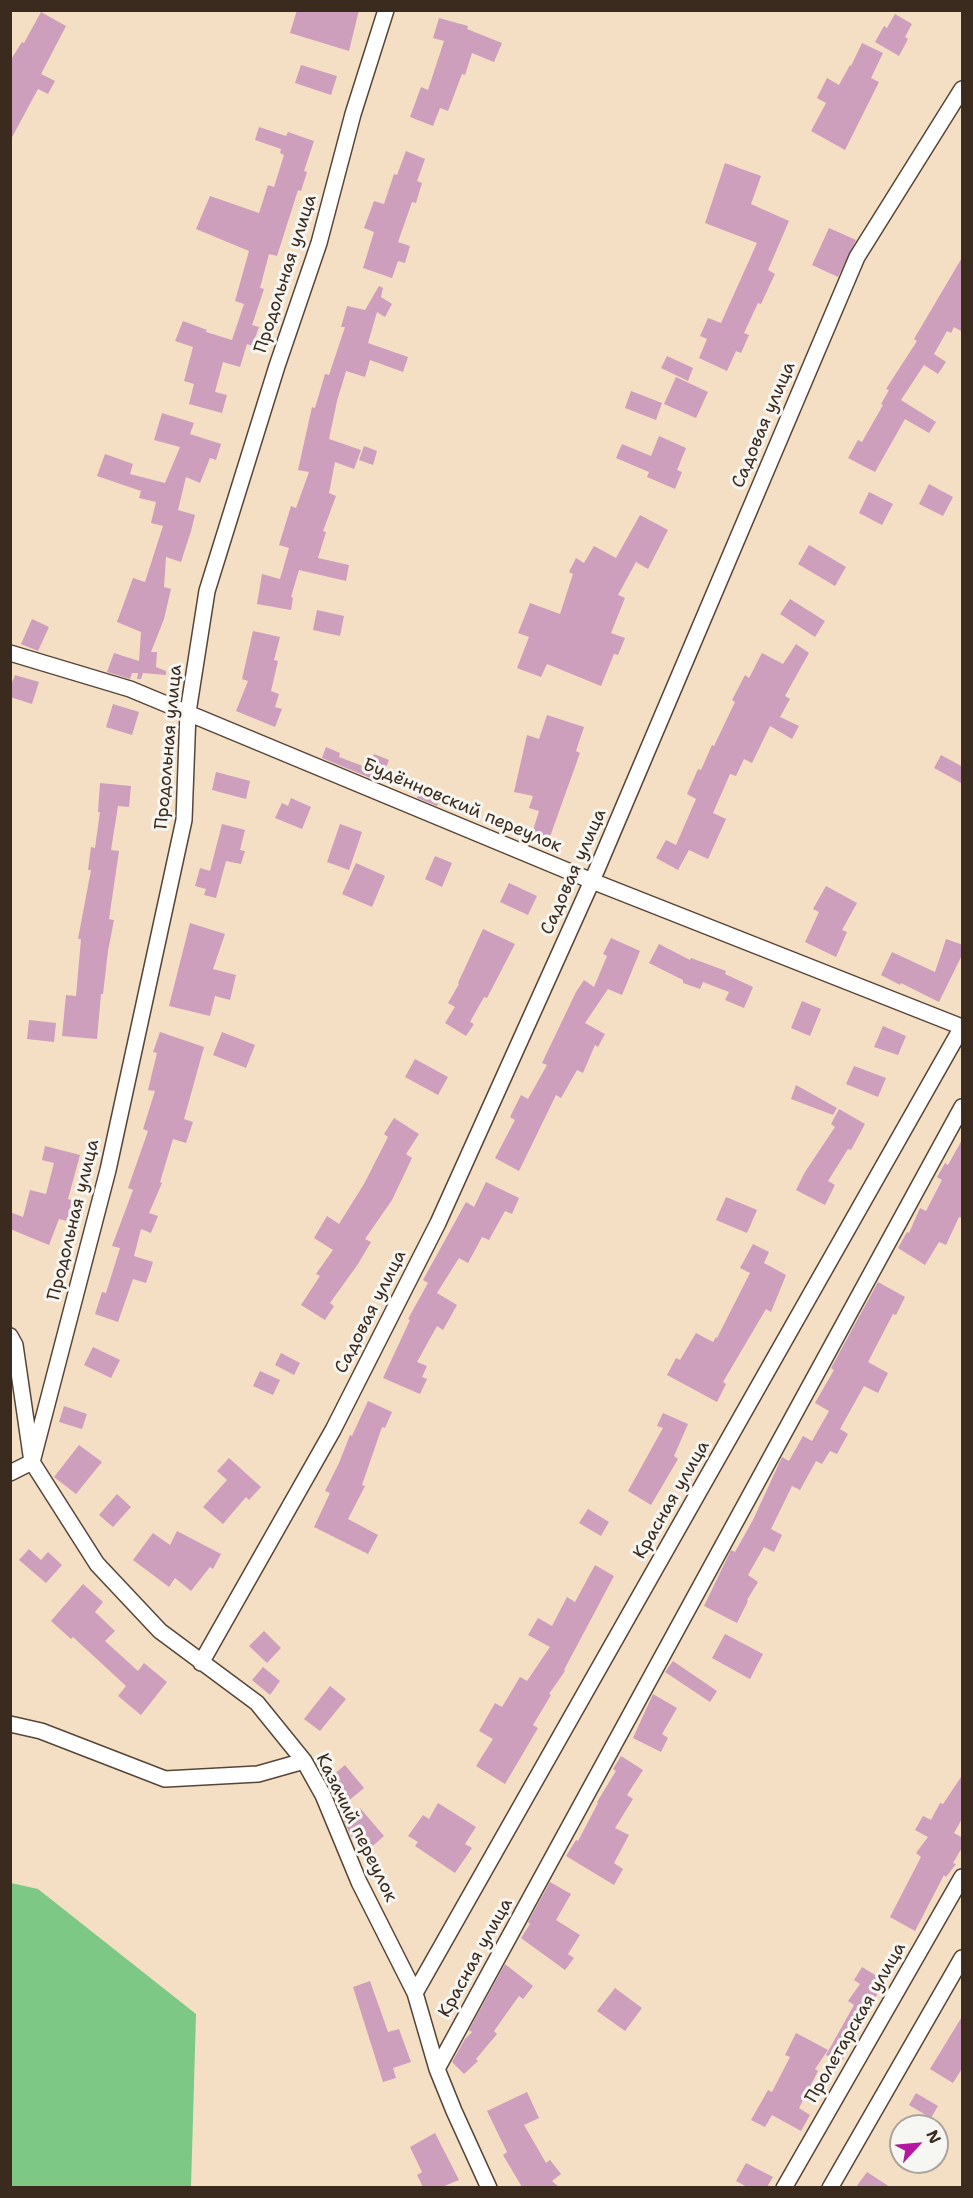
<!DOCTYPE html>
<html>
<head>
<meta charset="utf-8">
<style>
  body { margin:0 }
  #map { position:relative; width:973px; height:2198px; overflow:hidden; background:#f4dfc4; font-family:"Shantell Sans",sans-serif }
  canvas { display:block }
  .frame { position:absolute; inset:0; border:12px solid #3b2a1e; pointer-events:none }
  .north { position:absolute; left:889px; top:2114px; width:60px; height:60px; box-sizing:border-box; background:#f6f6f2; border:2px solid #aba49d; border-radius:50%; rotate:64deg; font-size:16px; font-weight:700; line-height:24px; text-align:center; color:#3b2a1e }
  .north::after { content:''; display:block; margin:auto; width:21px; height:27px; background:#b5179e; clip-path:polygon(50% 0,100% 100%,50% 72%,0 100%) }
</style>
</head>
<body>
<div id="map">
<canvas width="973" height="2198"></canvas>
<div class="frame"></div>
<div class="north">N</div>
</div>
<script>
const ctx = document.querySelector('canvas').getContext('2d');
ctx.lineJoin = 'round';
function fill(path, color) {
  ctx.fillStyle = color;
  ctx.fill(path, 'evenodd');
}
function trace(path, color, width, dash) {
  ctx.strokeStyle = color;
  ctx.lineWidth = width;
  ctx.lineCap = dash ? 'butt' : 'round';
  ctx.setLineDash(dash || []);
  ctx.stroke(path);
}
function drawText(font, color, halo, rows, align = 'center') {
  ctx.font = font + ' "Shantell Sans",sans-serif';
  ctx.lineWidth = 6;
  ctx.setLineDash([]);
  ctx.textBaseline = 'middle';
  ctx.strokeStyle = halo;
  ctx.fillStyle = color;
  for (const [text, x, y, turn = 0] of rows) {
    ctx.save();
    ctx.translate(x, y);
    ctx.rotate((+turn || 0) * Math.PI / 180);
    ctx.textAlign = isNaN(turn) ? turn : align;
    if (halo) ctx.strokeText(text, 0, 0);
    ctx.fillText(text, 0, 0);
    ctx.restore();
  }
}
fill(new Path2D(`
  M11,1883L38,1889L196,2014L191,2187H11Z`), '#7ec885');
fill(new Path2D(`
  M297,10H359L349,51L290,33Z
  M41,12L66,26L41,74L55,81L48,94L38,89L10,141V61L22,42L24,43Z
  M895,14L912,24L905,37L908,39L899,56L875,42L884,26L887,28Z
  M439,18L468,26L467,29L502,43L494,62L472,53L465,75L462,74L448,111L440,108L433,126L410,117L421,87L428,90L444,41L433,38Z
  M862,43L883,53L871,78L879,82L845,150L811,131L826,103L817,98L827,78L839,85L850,65L851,66Z
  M301,65L337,76L331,95L295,83Z
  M259,127L286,136L288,132L314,141L304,171L307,172L301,191L298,190L277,256L269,254L260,288L264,289L252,325L259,327L252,346L247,344L240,367L223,362L215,392L227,395L222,413L189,404L194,384L184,381L193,347L175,341L183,321L207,330L206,332L232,340L244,304L235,301L249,251L196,229L210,196L259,213L268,185L274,187L284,155L280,153L281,149L255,140Z
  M406,151L425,159L417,181L422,183L416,203L412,202L398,242L410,246L405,263L398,261L392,278L363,268L374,232L364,228L374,201L384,204L394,174L397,175Z
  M725,163L761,176L751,204L789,221L768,270L775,274L761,304L758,303L744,333L749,335L741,353L736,351L727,371L699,358L707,339L700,336L708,318L721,323L757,243L705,223Z
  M829,228L856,240L838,277L812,265Z
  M963,256V332L954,327L951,333L947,331L934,354L946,362L938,374L924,365L901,400L936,422L929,433L905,419L875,472L848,458L858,440L862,442L883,405L881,404L889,390L886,389L917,341L914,339Z
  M379,286L383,288L381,297L392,304L385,317L377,312L368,343L408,357L403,372L370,360L365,377L346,371L337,401L329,439L361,450L354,469L335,462L329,493L336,496L323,531L326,532L318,558L349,565L346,581L299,570L291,597L293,598L291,610L257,604L262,574L280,579L289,548L279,545L291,506L296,508L309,472L298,470L312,407L315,408L325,374L329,375L345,327H341L347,306L365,310Z
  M667,356L693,368L688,381L661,368Z
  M676,377L708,392L696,418L664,404Z
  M631,391L662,403L656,420L625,408Z
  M162,413L194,423L190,434L221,444L216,460L210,458L200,483L186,477L178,510L195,515L191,531L181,562L166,557L164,587L171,589L164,619L151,652H157L156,667L166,671V675L143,673L141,679H137L138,673H132L130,679L107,672L114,653L139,661L141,632L117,622L133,578L145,582L163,526L151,523L156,502L139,498L141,491L97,476L105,454L133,464L130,474L165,483L180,447L154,440Z
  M659,436L686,448L677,470L682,472L675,489L647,477L649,472L616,458L622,444L651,456Z
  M364,446L377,451L373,465L359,460Z
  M929,484L953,497L943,516L919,504Z
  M869,492L893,504L882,525L859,513Z
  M640,515L668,530L648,569L636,562L618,595L625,598L611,633L625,638L618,655L614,654L601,686L547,664L541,677L517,668L529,637L518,633L530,603L560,614L573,574L569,572L576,558L584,563L594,546L616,558Z
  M809,545L846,567L835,586L798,564Z
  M790,599L825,621L815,637L780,614Z
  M317,610L344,616L340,636L313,630Z
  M32,619L49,627L38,651L21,644Z
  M253,631L280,637L274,660L278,661L271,691L279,694L275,707L282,709L275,727L236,711L248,681L242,679Z
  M796,644L809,653L785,696L790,699L780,717L799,726L792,739L770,726L752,763L744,759L736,776L730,774L713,813L726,819L708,859L689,850L678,870L656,858L666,840L676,845L696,799L687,794L698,769L701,770L712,745L714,746L735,702L732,700L745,675L749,678L762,653L783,664Z
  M15,675L39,682L32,704L10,697V688Z
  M113,704L139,712L132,735L106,727Z
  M547,715L584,727L576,751L580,753L547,845L530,840L539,811L529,808L533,796L514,792L527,735L539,739Z
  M326,747L340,753L339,757L368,768L374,754L389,760L380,782L322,758Z
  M941,755L963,767V784L934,768Z
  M216,772L250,781L246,799L212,790Z
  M100,783L131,786L129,807L118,806L111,850L119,851L109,919L114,920L108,951L103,994H101L97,1039L62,1036L66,995L76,996L81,939H78L91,870H88L91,847L95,848L100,812H98Z
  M422,785L442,794L437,806L417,798Z
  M291,798L311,807L302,829L275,818L282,803L288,806Z
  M222,824L245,830L240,850L245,851L241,864L226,861L216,898L204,895L206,889L195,886L200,868L210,871Z
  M340,824L362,832L349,870L327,862Z
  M435,856L452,863L442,887L425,879Z
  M356,863L385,876L372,907L342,894Z
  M509,883L537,896L528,915L500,902Z
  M826,886L857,903L842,930L847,932L836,957L805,942L819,912L813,909Z
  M190,923L225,934L213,969L236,975L230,1000L215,996L210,1016L169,1006Z
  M483,929L515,944L487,998L484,997L470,1022L474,1024L466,1036L445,1023L455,1007L448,1003L459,984L458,983Z
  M611,938L640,951L622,995L608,989L585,1023L605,1034L598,1047L595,1045L583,1073L577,1070L561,1098L556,1095L519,1171L495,1158L515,1120L510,1117L521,1095L528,1099L547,1065L542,1063L576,992L584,980L594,987L607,956L603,954Z
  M946,939L963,945V953L939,1002L901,983L900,985L881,975L892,952L935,972Z
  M659,944L690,960L691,958L726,971L725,974L753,987L744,1008L725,1000L729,992L703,982L700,989L683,983V980L649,963Z
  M802,1001L821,1009L810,1036L791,1028Z
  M29,1020L56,1023L54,1042L27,1039Z
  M883,1026L906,1036L898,1055L874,1047Z
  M160,1032L204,1047L184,1119L193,1122L186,1143L173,1139L160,1182L162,1183L149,1213L158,1216L151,1233L141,1229L134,1256L153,1262L146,1283L133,1279L118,1322L95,1314L102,1292L106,1293L120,1248L112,1246L133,1190L128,1188L148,1131L143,1129L155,1091L148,1090L157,1053L153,1052Z
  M222,1032L255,1045L246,1068L213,1055Z
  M415,1059L448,1077L438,1095L405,1077Z
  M854,1066L886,1078L878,1097L846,1084Z
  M796,1085L837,1108L833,1115L791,1099Z
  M839,1109L865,1124L851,1150L848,1149L828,1181L835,1185L825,1205L796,1190L805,1172L835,1127L831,1124Z
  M394,1118L419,1134L406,1154L412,1158L392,1200L365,1239L371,1242L358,1264L330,1303L334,1306L325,1320L301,1305L320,1276L316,1274L333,1250L314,1238L327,1216L339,1224L364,1184L388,1137L384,1134Z
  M963,1138V1218L959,1217L946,1245L939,1242L925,1265L898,1248L907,1232L909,1233L920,1208L926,1211L942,1180L937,1177L945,1163L948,1165Z
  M45,1146L80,1155L68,1199L72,1200L67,1221L59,1219L49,1245L10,1229V1212L23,1217L30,1190L46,1194L54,1163L42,1160Z
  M486,1182L519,1198L512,1214L505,1211L489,1240L482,1237L468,1263L459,1258L437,1293L457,1305L443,1330L437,1326L417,1362L427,1366L422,1377L427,1379L420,1394L383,1378L410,1320L408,1319L428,1283L423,1280L466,1202L474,1207Z
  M726,1197L757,1210L747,1233L716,1220Z
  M753,1244L769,1252L764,1263L786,1275L771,1312L766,1309L723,1382L726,1384L717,1402L667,1375L676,1358L680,1360L696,1333L713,1342L716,1337L717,1338L750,1273L740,1268Z
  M878,1282L905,1297L896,1315L893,1314L868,1362L888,1373L878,1393L864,1386L840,1429L848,1434L837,1454L830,1451L822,1464L816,1461L800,1490L792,1486L771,1529L782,1535L774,1552L764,1547L748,1575L758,1582L747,1600L748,1601L737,1623L704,1606L731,1550L735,1552L753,1520L782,1457L789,1461L803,1436L812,1441L829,1411L815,1403L834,1370L831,1368Z
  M93,1347L120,1360L111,1378L84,1365Z
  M281,1353L300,1363L294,1375L275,1365Z
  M260,1371L280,1380L273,1395L253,1386Z
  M368,1401L392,1412L385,1428L382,1427L362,1485L365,1486L348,1519L378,1535L368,1554L314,1527L330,1493L325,1491L339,1463L350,1435L352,1436Z
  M64,1406L87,1414L82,1429L59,1422Z
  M663,1413L688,1424L674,1456L678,1459L651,1505L628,1491L663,1428L657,1426Z
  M79,1445L102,1462L76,1494L54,1477Z
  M229,1458L261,1487L249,1500L246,1497L223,1524L203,1507L227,1480L217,1471Z
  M117,1494L131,1507L113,1527L99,1515Z
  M588,1509L609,1522L601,1536L579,1523Z
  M177,1531L221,1554L213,1569L210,1567L191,1591L175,1578L169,1587L133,1560L153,1533L170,1545Z
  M29,1549L41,1560L48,1552L62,1565L46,1583L19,1560Z
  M595,1565L614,1576L564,1670L565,1671L549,1694L551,1695L533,1725L538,1728L505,1784L476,1766L493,1739L479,1731L495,1703L502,1707L520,1677L527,1681L550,1647L528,1635L538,1618L552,1626L567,1597L575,1602Z
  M83,1584L103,1602L95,1612L115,1631L105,1641L138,1671L144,1663L167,1682L141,1715L118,1696L126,1686L73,1637L71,1639L51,1621Z
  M264,1631L281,1648L267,1663L249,1646Z
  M725,1634L763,1654L750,1679L712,1658Z
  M673,1661L717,1691L710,1702L665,1672Z
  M263,1667L280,1681L270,1695L252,1680Z
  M330,1686L346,1699L320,1731L304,1719Z
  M653,1694L677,1708L662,1734L668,1738L661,1752L633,1738Z
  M621,1756L643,1770L627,1795L633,1799L615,1828L629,1835L614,1863L623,1869L614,1885L566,1856L576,1840L578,1841L598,1803L597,1802L616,1771L613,1769Z
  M345,1765L364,1788L346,1803L331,1786L337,1781L333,1775Z
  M963,1774V1817L954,1833L963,1838V1846L953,1863L956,1864L946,1877L944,1875L915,1931L890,1917L921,1857L916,1853L928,1837L915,1830L923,1816L931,1820L940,1803L943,1804Z
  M438,1803L476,1827L465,1844L472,1848L455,1873L415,1846L418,1842L408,1836L423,1815L429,1819Z
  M360,1808L384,1836L365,1853L351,1836L344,1821Z
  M550,1882L571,1894L556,1920L580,1935L568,1954L574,1958L565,1970L521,1938L530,1924L528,1922Z
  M505,1964L533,1986L523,1999L519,1996L494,2031L497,2034L476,2059L478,2061L464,2074L452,2062L465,2039L472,2032L469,2030Z
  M862,1967L885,1981L859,2026L861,2027L841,2063L826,2055L854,2005L848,2001L860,1984L854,1980Z
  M370,1981L388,2032L399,2029L411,2062L393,2068L396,2078L383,2082L353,1987Z
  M615,1988L642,2008L625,2031L597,2011Z
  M963,2015V2067L953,2083L930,2069Z
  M796,2033L828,2050L815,2069L818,2071L799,2108L810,2115L801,2131L772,2115L765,2127L751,2120L768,2090L772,2092L790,2057L785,2055Z
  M527,2092L539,2118L524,2125L546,2163L550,2160L561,2174L552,2181L559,2187H522L503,2155L507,2152L487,2111Z
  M916,2093L938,2106L931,2118L909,2105Z
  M435,2133L459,2180L442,2187H423L417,2175L422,2172L410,2147Z
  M746,2163L773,2177L767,2187H747L736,2181Z
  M867,2172L890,2187H856Z`), '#ce9ebd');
const minor = new Path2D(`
  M10,653L130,689L592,881L962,1027
  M10,1336L15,1345L32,1462L97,1564L160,1631L257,1703L304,1761L323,1795L359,1882L415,1993L437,2069L454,2111L489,2188
  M32,1462L108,1170L184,820L188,712L207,591L277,366L319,243L353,114L386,10
  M10,1473L32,1462
  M201,1663L333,1430L438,1223L592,881L857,257L962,89
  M10,1724L41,1731L165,1779L258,1774L304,1761
  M415,1993L962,1027
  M437,2069L962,1107
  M784,2188L962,1877
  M830,2188L962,1958`);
trace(minor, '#574537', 18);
trace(minor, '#fff', 15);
drawText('18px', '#3b2a1e', '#f6f6f2', [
  ["Продольная улица",286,274,-72],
  ["Садовая улица",764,425,-67],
  ["Продольная улица",169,747,-85],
  ["Будённовский переулок",462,806,23],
  ["Садовая улица",574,872,-66],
  ["Продольная улица",74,1220,-76],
  ["Садовая улица",371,1312,-63],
  ["Красная улица",672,1500,-60],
  ["Казачий переулок",356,1828,64],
  ["Красная улица",476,1958,-61],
  ["Пролетарская улица",856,2023,-60]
]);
</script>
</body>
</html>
